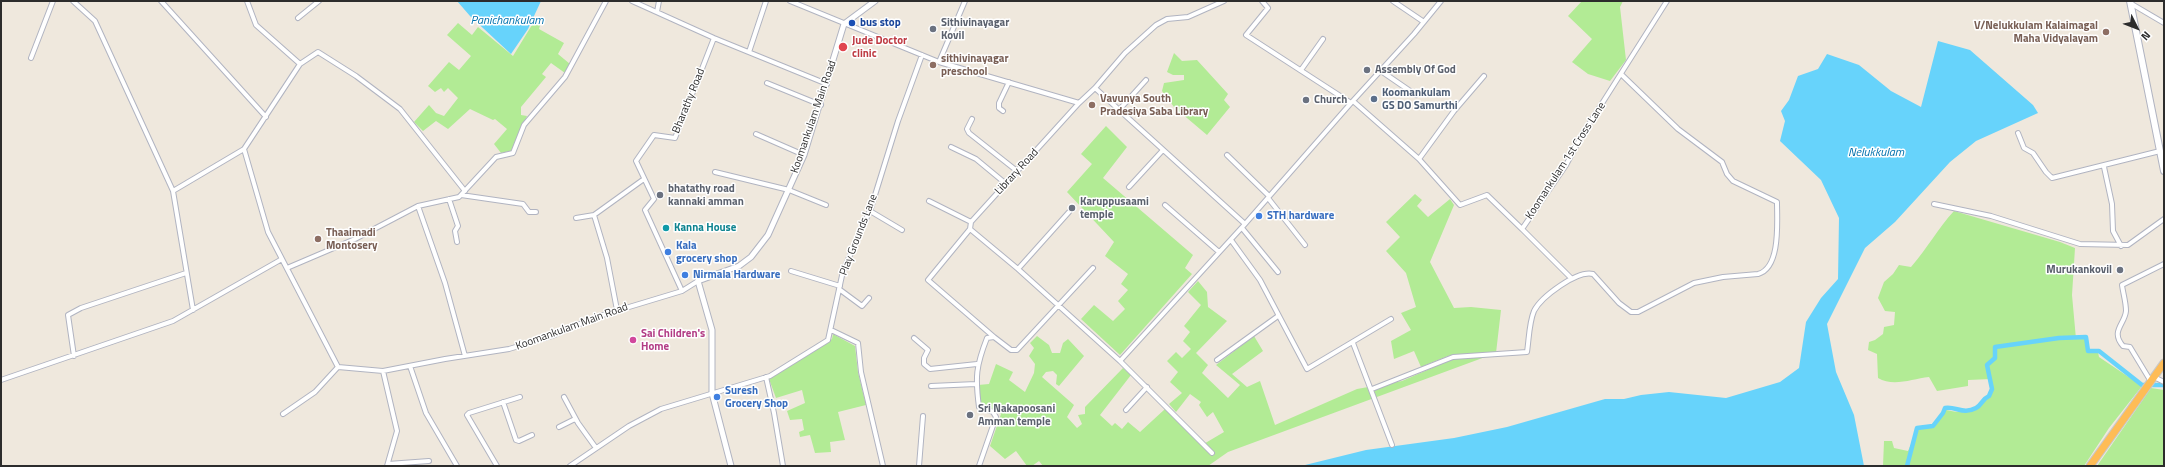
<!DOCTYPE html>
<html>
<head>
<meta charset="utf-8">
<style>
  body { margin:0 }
  #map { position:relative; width:2165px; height:467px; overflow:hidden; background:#efe8dd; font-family:"Titillium Web",sans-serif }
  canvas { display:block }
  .frame { position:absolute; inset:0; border:2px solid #2c2c2c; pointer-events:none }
  .north { position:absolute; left:2117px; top:8px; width:40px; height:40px; -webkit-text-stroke:3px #fff; paint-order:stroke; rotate:132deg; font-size:11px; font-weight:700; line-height:16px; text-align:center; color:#2c2c2c }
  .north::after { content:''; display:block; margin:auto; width:14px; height:18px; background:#2c2c2c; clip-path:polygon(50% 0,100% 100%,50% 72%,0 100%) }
</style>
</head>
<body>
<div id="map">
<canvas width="2165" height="467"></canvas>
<div class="frame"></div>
<div class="north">N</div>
</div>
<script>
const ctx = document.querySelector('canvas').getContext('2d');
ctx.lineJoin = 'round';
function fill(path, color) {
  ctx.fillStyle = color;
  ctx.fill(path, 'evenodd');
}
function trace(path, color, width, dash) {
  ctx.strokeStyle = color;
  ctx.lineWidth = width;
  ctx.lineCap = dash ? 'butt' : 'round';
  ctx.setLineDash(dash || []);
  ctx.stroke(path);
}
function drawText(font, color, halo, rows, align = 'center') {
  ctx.font = font + ' "Titillium Web",sans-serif';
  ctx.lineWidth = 3;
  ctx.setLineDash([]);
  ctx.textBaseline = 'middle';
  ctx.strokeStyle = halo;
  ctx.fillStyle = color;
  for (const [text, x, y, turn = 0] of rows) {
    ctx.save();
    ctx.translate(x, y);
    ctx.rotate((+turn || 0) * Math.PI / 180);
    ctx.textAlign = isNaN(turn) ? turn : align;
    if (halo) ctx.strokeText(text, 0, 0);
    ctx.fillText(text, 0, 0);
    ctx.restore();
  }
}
fill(new Path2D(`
  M1582,1H1623L1620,7L1626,60L1610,81L1588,74L1572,62L1592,39L1568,16Z
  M535,20L541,22L539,29L564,43L558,54L570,64L565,73L551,63L542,74L546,77L521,107V115L527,116L511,151L501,153L494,144L507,129L495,119L493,120L470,109L448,129L436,121L423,131L414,122L429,105L436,113L444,116L458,98L448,88L444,92L441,88L435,92L428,86L449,62L459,70L471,56L447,35L458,23L472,35L478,27L513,56Z
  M1174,53L1182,61L1197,60L1228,94L1224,100L1230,107L1207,135L1174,107L1162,91L1164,83L1184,80V75H1173L1167,72Z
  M1106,126L1127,147L1103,178L1193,255L1185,268L1192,274L1120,355L1081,319L1094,305L1113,321L1125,309L1118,301L1128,290L1121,284L1128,274L1105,256L1114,242L1067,192L1092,164L1081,154Z
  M1415,194L1422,200L1417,206L1428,217L1450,199L1454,205L1430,262L1454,308L1471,307L1501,310L1496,353L1228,452L1208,466H1043L1039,461L1032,466H1027L1016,451L1005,459L990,446L1001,414L981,406L978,385L989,384L996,364L1013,372L1009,380L1025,392L1034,373L1035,364L1029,356L1034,348L1030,343L1037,336L1049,345L1052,353H1060L1063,343L1068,339L1084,356L1059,386L1056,384L1057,375L1053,371L1046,372L1042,377L1074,405L1067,417L1077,428L1082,424L1078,415L1085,414V407L1123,368L1131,375L1100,415L1112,426L1115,423L1122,429L1128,422L1140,432L1165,409L1202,445L1224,432L1213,412L1207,417L1199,405L1201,402L1190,394L1176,412L1169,404L1182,393L1170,382L1178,372L1167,361L1176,352L1182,358L1191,349L1183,341L1190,332L1184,326L1201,305L1188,292L1198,281L1207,292L1208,307L1227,321L1196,353L1208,365L1202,373L1228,398L1240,385L1216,365L1254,336L1263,351L1232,374L1247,387L1260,381L1275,425L1357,389L1402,381L1464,354L1448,356L1421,367L1414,351L1394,359L1391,341L1411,330L1401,313L1416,307L1406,273L1386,251L1400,237L1386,222Z
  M1954,211L2060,242L2075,248L2072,295L2076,339H2085L2087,352H2098L2099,357L2142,386L2109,428L2084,466H1883L1884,441H1892L1894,448L1908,451L1918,429L1934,427L1946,410C1976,416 1975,410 1993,389L1991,379L1968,380V386L1937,391L1929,377C1912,379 1893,387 1878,378L1877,354L1868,350L1869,342L1875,340L1883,334L1884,327L1894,325L1895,312L1885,311L1878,298L1884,282L1893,274L1899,265L1911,267C1927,249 1938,228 1954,211Z
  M833,334L855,346L858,372L866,405L838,412L845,440L830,442L831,452L815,453L810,435L800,437L799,432L804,430L802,419L790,420L787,411L805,403L802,390L776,398L769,379L832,339Z
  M2151,388L2164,390V466H2097Z`), '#b2eb95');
fill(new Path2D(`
  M457,1H541L528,29L511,54L470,16Z
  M1938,41L1970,50L2033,105L2038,113L1976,141L1950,162L1895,222L1865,248L1827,324L1836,372L1854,415L1864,466H1301L1366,450L1454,438L1507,427L1605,399H1624L1641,395L1669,392L1726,398L1780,382L1799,368L1806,322L1821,298L1838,279L1839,218L1821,180L1780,141L1785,121L1781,111L1789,100L1798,76L1818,69L1827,54L1859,65L1891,91L1921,107Z`), '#67d3fb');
trace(new Path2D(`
  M1907,466L1917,428L1933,426L1943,413L1945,408C1956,406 1963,415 1976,408C1982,405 1982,399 1989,396L1992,389L1987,365L1995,358V347L2059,338L2086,337L2088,351H2099L2142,385H2164`), '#67d3fb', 4.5);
const minor = new Path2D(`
  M73,1L95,21L173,191L244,149L300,64L256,25L247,1
  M161,1L266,117
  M632,1L714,38L827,84
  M790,1L939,62L1079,103
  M1262,1L1268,8L1246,35L1351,103
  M1393,1L1424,22
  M2130,3L2164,23
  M657,12L659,1
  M298,18L319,1
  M749,52L766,1
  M31,58L53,1
  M939,62L965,1
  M300,64L318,52L356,76L400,109L465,191
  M1301,70L1323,39
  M1381,71L1416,95
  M767,83L821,105
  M1095,88L1245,224
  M1353,101L1419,159L1460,205L1487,195L1522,229L1566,165L1582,135L1667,1
  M1119,110L1146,80
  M1003,111L999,108V103L1009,82
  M972,119L967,129L969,133L1017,171
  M2018,133L2024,148L2033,153L2046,172L2052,178L2160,151
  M756,134L804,155
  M951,147L976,159L1005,183
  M244,149L268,232L338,367L383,371
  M1227,155L1269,196
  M1419,159L1454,111L1484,76
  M2104,167L2112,204L2113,231L2121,246
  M715,172L789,190L826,205
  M1129,187L1163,150
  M173,191L193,310
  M461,195L523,204L529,212H536
  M1268,198L1305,245
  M449,199L458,226L455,231L457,242
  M929,201L971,222
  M1934,204L1991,216L2080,244L2128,245L2164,219
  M1165,205L1219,252
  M418,206L445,283L465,356
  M870,211L902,230
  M594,215L607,258L617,310
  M576,218L594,215L644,179
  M1242,228L1278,272
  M970,229L1018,269L1120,361L1212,453
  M1522,229L1571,278
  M1231,240L1260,280L1307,369L1391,319
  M287,268L355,239L418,206L459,197L496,157L513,153L524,125L565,77L606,1
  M1018,269L1069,212
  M791,271L840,286
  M839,289L862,306L869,298
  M682,291L645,210L654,199L636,161L654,135L675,138L714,38
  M831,330L858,343L861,372L883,466
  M994,337L928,280L970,229L971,222L1079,103L1095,88L1125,53L1156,25L1167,19L1188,17L1224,1
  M914,338L928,350L924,358V364L930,369L977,364
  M1353,343L1392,445
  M74,356L68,315L81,308L186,273
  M1217,360L1278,316
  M1120,361L1245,224L1351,103L1414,34L1441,1
  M410,366L426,413L457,466
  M766,377L774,413L783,466
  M2154,377L2164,382
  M1,380L173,321L282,259
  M2150,380L2130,347L2123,346C2110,331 2125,324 2126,311C2126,302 2123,293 2122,285L2164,264
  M931,386L976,384
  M1372,389L1453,357L1527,352C1529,339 1529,323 1534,311C1541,297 1577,270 1593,274L1619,303L1631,312H1638L1694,283L1723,277L1758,274C1781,268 1777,221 1777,202L1733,181L1727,174L1722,162L1678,129L1622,75
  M564,397L578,423L596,448
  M503,402L516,440L519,441L532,435
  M1126,410L1147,387
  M283,414L315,392L338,367
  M559,427L575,419
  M388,464L429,461
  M387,466L397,431L383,371L445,359L509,349L552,336L596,317L682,291L698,281
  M497,466L467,415L469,413L520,397
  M570,466L629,426L661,409L770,376L828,340L843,271L871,208L898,121L922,55
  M919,466L923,416
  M979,466L996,417L993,412L979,407C975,377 976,366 987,338L994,337L1011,350H1017L1093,268`);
const tertiary = new Path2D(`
  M731,466L712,393V330L698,281L739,266L751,257L768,235L804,155L844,24L875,1`);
const secondary = new Path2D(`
  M2130,1L2164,171`);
const trunk = new Path2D(`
  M2090,466L2164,363`);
trace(minor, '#b1b4c1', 6);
trace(tertiary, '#b1b4c1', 7);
trace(secondary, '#b1b4c1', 8);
trace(trunk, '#c8c8c8', 9);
trace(minor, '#fff', 4);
trace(tertiary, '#fff', 5);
trace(secondary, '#fff', 6);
trace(trunk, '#febc56', 7);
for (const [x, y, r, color] of [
  [852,23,4,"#1a4fb4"],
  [933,29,4,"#6b7280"],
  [2106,32,4,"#8d6e63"],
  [843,47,5,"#e0444e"],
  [933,65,4,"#8d6e63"],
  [1367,70,4,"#6b7280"],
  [1374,99,4,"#5c6f8a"],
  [1306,100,4,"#6b7280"],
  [1092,105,4,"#8d6e63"],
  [660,195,4,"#6b7280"],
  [1072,208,4,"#6b7280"],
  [1259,216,4,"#3f7fe0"],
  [666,228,4,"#0f9aa8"],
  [318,239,4,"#8d6e63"],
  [668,252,4,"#3f7fe0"],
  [2120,270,4,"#6b7280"],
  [685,275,4,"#3f7fe0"],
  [633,340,4,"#d1479c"],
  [717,397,4,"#3f7fe0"],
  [970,415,4,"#6b7280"]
]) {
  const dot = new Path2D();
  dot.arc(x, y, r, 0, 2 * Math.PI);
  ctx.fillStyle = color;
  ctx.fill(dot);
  trace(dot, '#fff', 1.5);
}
drawText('bold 11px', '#164399', '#fff', [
  ["bus stop",860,23]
], 'left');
drawText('bold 11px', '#5b616d', '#fff', [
  ["Sithivinayagar",941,23],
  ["Kovil",941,36],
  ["Assembly Of God",1375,70],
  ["Church",1314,100],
  ["bhatathy road",668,189],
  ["kannaki amman",668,202],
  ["Karuppusaami",1080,202],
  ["temple",1080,215],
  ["Murukankovil",2112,270,"right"],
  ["Sri Nakapoosani",978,409],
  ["Amman temple",978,422]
], 'left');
drawText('bold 11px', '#785e54', '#fff', [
  ["V/Nelukkulam Kalaimagal",2098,26,"right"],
  ["Maha Vidyalayam",2098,39,"right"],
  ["sithivinayagar",941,59],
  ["preschool",941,72],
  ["Vavunya South",1100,99],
  ["Pradesiya Saba Library",1100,112],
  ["Thaaimadi",326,233],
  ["Montosery",326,246]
], 'left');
drawText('bold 11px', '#be3a42', '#fff', [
  ["Jude Doctor",852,41],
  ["clinic",852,54]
], 'left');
drawText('bold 11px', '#4e5e75', '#fff', [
  ["Koomankulam",1382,93],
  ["GS DO Samurthi",1382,106]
], 'left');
drawText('11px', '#2c2c2c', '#fff', [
  ["Bharathy Road",689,101,-68],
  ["Koomankulam Main Road",814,117,-71],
  ["Koomankulam 1st Cross Lane",1566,161,-57],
  ["Library Road",1017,172,-47],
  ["Play Grounds Lane",859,235,-69],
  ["Koomankulam Main Road",572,327,-20]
]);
drawText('bold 11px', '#366cbe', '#fff', [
  ["STH hardware",1267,216],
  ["Kala",676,246],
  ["grocery shop",676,259],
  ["Nirmala Hardware",693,275],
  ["Suresh",725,391],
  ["Grocery Shop",725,404]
], 'left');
drawText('bold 11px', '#0d838f', '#fff', [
  ["Kanna House",674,228]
], 'left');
drawText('bold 11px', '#b23c85', '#fff', [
  ["Sai Children's",641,334],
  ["Home",641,347]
], 'left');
drawText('italic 12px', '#0071ad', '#fff', [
  ["Panichankulam",507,21],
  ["Nelukkulam",1876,153]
]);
</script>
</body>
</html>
